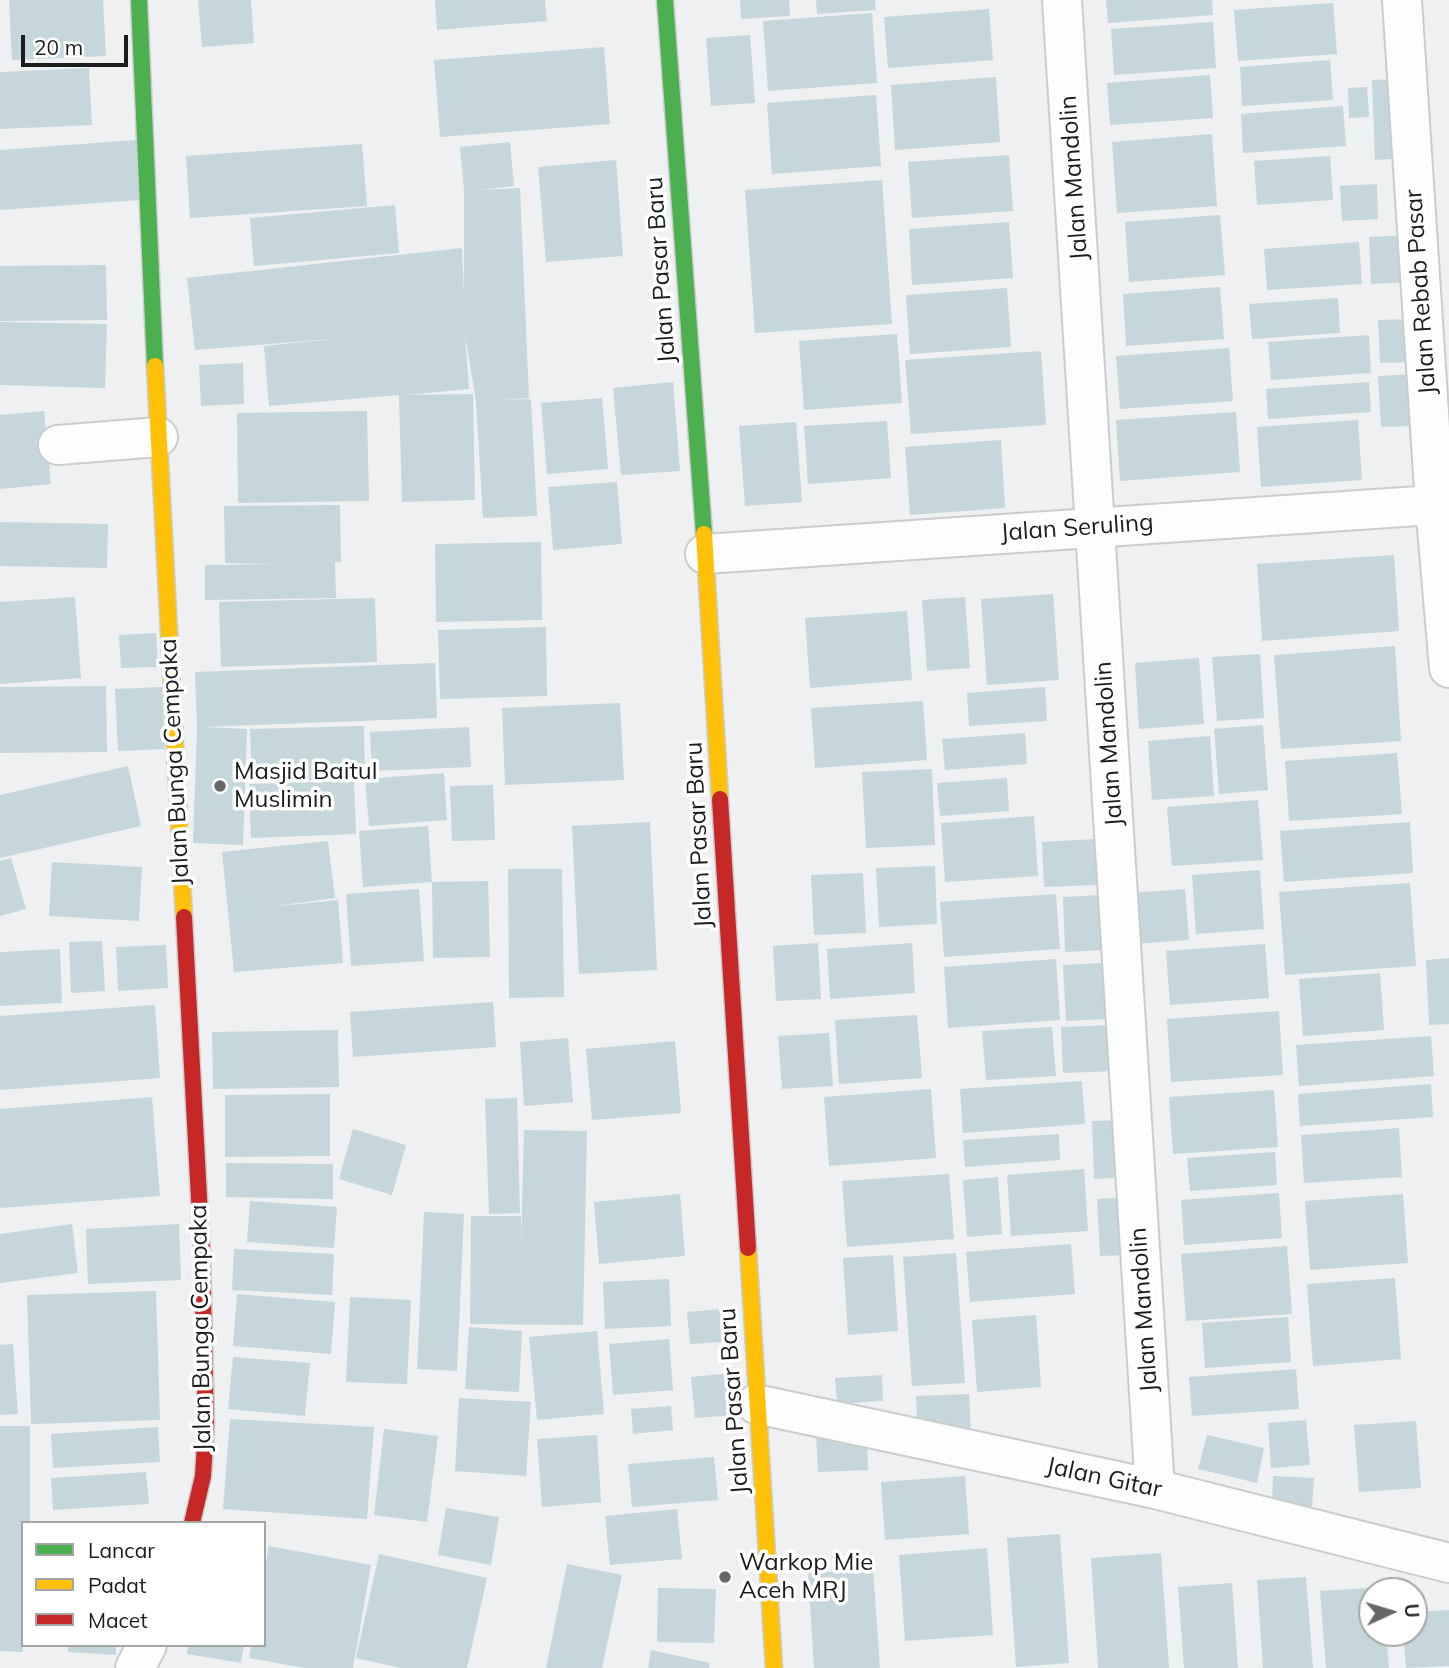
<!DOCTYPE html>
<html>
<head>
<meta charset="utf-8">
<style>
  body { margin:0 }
  #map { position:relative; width:1449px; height:1668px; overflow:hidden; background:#eef0f1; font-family:Mulish,sans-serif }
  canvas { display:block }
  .legend { position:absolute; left:21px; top:1521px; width:245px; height:126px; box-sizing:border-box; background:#fff; border:2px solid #a4a5a5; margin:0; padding:9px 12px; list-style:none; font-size:21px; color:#1b1d1d }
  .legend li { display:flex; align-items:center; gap:14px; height:35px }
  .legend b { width:35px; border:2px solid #a4a5a5 }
  .north { position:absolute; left:1358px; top:1577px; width:70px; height:70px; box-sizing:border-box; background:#fff; border:2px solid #a4a5a5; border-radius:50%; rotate:86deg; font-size:19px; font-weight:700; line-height:28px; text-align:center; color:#1b1d1d }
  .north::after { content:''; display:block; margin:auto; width:24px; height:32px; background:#656767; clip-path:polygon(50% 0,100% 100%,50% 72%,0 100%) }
  .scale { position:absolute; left:21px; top:35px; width:107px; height:32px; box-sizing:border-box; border:4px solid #1b1d1d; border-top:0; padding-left:9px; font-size:21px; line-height:24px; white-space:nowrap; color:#1b1d1d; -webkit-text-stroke:5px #fff; paint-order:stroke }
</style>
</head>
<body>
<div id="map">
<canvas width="1449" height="1668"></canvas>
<ul class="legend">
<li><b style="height:9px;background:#4caf50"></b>Lancar</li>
<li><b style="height:9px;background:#ffc107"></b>Padat</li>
<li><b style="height:9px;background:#c62828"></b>Macet</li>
</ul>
<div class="north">U</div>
<div class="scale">20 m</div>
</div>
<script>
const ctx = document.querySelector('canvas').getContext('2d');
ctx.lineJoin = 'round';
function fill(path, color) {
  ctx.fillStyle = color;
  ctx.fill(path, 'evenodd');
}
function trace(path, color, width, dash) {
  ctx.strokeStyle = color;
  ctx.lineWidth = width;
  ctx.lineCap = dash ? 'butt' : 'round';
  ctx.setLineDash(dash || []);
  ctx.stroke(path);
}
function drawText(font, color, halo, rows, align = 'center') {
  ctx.font = font + ' Mulish,sans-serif';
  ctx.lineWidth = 7;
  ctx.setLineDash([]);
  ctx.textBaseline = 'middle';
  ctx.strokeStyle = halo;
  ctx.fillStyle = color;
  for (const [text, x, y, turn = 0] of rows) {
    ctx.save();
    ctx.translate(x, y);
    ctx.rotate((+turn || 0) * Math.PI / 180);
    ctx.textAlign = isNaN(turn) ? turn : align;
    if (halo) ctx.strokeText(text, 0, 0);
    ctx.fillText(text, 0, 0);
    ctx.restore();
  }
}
fill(new Path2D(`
  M9,0H103L106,56L12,60Z
  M198,0H251L254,43L202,47Z
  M435,0H545L547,21L437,30Z
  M740,0H789L790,16L741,19Z
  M816,0H875L876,10L817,14Z
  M1106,0H1212L1213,15L1108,23Z
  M1333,3L1337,54L1238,61L1234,10Z
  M989,9L993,60L888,68L884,17Z
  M872,13L877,83L768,91L763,21Z
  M1213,22L1216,68L1114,75L1111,29Z
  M750,35L755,103L711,106L706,38Z
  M604,47L610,124L440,137L434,60Z
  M1330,60L1333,100L1242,106L1240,67Z
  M89,68L92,125L0,129V72Z
  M1210,75L1213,118L1110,125L1107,83Z
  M996,77L1000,142L895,150L891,85Z
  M1401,79L1405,158L1375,160L1372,80Z
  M1367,87L1369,117L1349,118L1348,88Z
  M876,95L881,166L772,174L767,103Z
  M1343,106L1346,146L1243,153L1241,114Z
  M1212,134L1217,206L1117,213L1112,142Z
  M136,140L140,200L0,210V150Z
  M510,142L514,186L480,190L520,188L529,398L502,400L531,399L537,516L483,518L476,401L465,335L469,389L406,395L473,394L475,500L402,502L399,395L269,406L264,346L343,338L195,350L187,278L462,248L464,294V190L460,147Z
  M362,144L367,206L190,218L186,156Z
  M1009,155L1013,211L912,218L908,162Z
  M1330,156L1333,200L1257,205L1254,161Z
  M616,160L623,256L546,262L538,167Z
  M882,180L892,324L755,333L745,190Z
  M1377,184L1378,219L1342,221L1340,186Z
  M395,205L399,253L254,266L250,218Z
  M1220,215L1225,275L1129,282L1125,222Z
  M1009,222L1013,278L912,285L909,229Z
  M1407,235L1409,282L1371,284L1369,237Z
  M1359,242L1362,284L1267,290L1264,249Z
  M106,265L107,320L0,321V266Z
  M1220,287L1224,339L1126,346L1123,294Z
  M1007,288L1011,347L910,354L906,295Z
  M1338,298L1340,333L1252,339L1249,304Z
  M1413,319L1415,362L1380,363L1378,320Z
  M0,322L107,324L105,388L0,385Z
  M897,334L902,403L804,410L799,341Z
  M1369,335L1371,373L1271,380L1268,342Z
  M1229,348L1233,401L1120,409L1116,356Z
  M1041,351L1046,425L911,434L905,360Z
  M243,363L244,404L201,406L199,365Z
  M1414,374L1416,426L1381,427L1378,376Z
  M673,382L680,471L621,475L613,388Z
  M1369,382L1371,412L1268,419L1266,389Z
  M602,398L608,469L547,474L541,403Z
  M44,411L51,484L0,489V415Z
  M367,411L369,501L238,503L237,413Z
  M1236,412L1240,472L1120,481L1116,420Z
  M1358,420L1362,480L1261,487L1257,427Z
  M887,421L891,478L808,484L804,426Z
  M796,422L802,502L745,506L739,426Z
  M1001,440L1005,508L910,515L905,447Z
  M617,482L622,544L553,550L548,487Z
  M340,505L341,562H335L336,598L205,600V565L279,564L225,563L224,506Z
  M0,522L108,524L107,568L0,566Z
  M541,542L542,620L436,622L435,544Z
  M1394,555L1399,631L1262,641L1257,564Z
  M1053,594L1059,680L987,685L981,599Z
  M75,597L81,678L0,684V602Z
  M965,597L970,668L927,671L922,600Z
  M375,598L377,662L221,667L219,602Z
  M907,611L912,680L810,688L805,618Z
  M546,627L547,696L440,699L438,630Z
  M156,633L158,667L121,668L119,635Z
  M1395,646L1401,741L1281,749L1274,655Z
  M1260,654L1264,718L1217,721L1212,657Z
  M1199,658L1204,724L1139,729L1135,663Z
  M435,663L437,718L203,727L247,729L243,845L193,843L197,728L195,672Z
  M106,686L107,752L0,753V687Z
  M162,687L165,749L118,751L115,689Z
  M1045,687L1047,721L969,726L967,693Z
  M923,701L927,760L815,768L811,708Z
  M620,703L624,780L505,785L502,708Z
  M1263,725L1268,790L1219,794L1214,729Z
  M364,726L365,779L252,781L250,729Z
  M469,727L471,767L372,771L370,732Z
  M1025,733L1027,764L945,770L942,739Z
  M1210,736L1214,796L1152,800L1148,741Z
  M1397,753L1402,814L1289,821L1285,761Z
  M128,766L141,826L0,858V795Z
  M932,769L935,845L866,848L862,772Z
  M444,773L447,820L369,826L365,779Z
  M1007,778L1009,811L940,816L937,783Z
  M354,781L356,834L251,838L249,784Z
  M493,785L495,840L452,841L450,786Z
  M1258,800L1263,860L1172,866L1167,807Z
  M1034,816L1038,876L945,882L941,823Z
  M650,822L657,970L579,974L572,826Z
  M1410,822L1413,873L1284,882L1280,831Z
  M428,826L432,882L488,881L490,957L433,958L432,882L363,887L359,831Z
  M1096,839L1098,885L1044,887L1042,842Z
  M328,841L335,898L268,907L338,900L343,963L234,972L222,852Z
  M11,858L26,909L0,916V861Z
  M52,862L142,867L139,921L49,916Z
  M935,866L937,924L879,927L876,868Z
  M508,869H562L564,997L509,998Z
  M1260,870L1264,929L1196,934L1192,875Z
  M863,873L866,933L814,935L811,875Z
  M1410,883L1416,966L1285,975L1279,892Z
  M419,889L424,961L351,966L346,894Z
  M1185,889L1189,940L1133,944L1130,893Z
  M1056,894L1060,949L944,957L940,902Z
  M1099,895L1101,950L1065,952L1063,897Z
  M102,941L105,991L71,993L69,942Z
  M818,943L821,999L776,1001L773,946Z
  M912,943L915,993L830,999L827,949Z
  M1265,944L1269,998L1170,1005L1166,951Z
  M166,945L168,988L118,991L116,947Z
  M60,949L62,1003L0,1006V952Z
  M1449,958V1024L1429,1025L1426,960Z
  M1056,959L1060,1020L948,1028L944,967Z
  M1103,963L1106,1019L1066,1021L1063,965Z
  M1380,973L1384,1030L1303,1036L1299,979Z
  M493,1002L496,1047L353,1057L350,1012Z
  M155,1005L160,1078L0,1090V1016Z
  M1279,1011L1283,1075L1171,1082L1167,1019Z
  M917,1015L922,1078L839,1084L835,1020Z
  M1115,1025L1117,1071L1063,1073L1061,1027Z
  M1052,1027L1056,1076L986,1080L982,1031Z
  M338,1030L339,1087L213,1089L212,1032Z
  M829,1033L833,1086L782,1089L778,1036Z
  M1431,1036L1434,1076L1299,1086L1296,1045Z
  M568,1038L573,1102L524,1106L520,1042Z
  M675,1041L681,1113L592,1120L586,1049Z
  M1082,1081L1085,1124L963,1133L960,1089Z
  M1431,1084L1433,1117L1300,1126L1298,1094Z
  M931,1089L936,1158L829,1166L824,1097Z
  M1274,1090L1278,1147L1173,1154L1169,1097Z
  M330,1094V1156L225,1157V1095Z
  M152,1097L160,1196L0,1208V1109Z
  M517,1098L520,1213L489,1214L485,1099Z
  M1127,1120L1129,1177L1094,1179L1092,1121Z
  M1399,1128L1402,1177L1304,1183L1301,1135Z
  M353,1129L406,1145L392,1195L339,1179Z
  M524,1130L587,1131L583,1325L470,1324L471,1216H521V1246Z
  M1059,1134L1060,1160L965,1167L963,1140Z
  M1275,1152L1277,1185L1190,1191L1187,1158Z
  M226,1163L333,1164V1199L226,1197Z
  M1084,1169L1088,1231L1011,1236L1007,1175Z
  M949,1174L954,1239L847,1247L842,1181Z
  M998,1177L1002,1234L967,1237L963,1180Z
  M1279,1193L1282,1238L1184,1245L1181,1200Z
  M680,1194L685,1256L599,1264L594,1202Z
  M1403,1194L1408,1263L1310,1270L1305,1201Z
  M1129,1197L1131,1255L1100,1256L1097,1199Z
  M250,1201L337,1207L334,1248L247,1242Z
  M424,1212L464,1214L457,1371L417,1369Z
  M72,1224L78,1273L0,1283V1234Z
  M179,1224L181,1280L88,1284L86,1229Z
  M1071,1244L1075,1294L970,1302L966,1252Z
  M1287,1246L1292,1314L1186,1321L1181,1254Z
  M234,1249L334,1254L332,1295L232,1290Z
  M956,1253L965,1383L912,1386L903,1257Z
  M893,1255L898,1331L848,1335L843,1258Z
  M1395,1278L1401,1359L1313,1366L1307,1284Z
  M669,1279L671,1326L605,1329L603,1282Z
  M156,1291L160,1420L31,1424L27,1295Z
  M237,1294L335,1302L331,1354L233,1346Z
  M350,1297L411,1300L407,1384L346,1382Z
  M734,1308L736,1341L690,1344L687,1312Z
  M1036,1315L1041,1387L977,1392L972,1320Z
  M1288,1317L1291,1362L1205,1368L1202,1323Z
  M469,1327L522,1331L519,1392L465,1389Z
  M597,1331L604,1414L537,1420L529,1337Z
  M669,1339L673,1390L613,1395L609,1344Z
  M13,1344L18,1414L0,1415V1345Z
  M233,1357L310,1363L305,1416L228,1409Z
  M1296,1369L1299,1409L1192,1416L1189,1377Z
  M732,1373L736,1415L695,1418L691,1377Z
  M882,1375L883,1401L837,1404L835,1378Z
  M969,1394L971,1432L918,1435L916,1396Z
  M459,1398L531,1402L526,1476L455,1471Z
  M671,1406L673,1430L633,1434L631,1409Z
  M230,1419L374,1427L367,1519L223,1509Z
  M1306,1420L1310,1465L1271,1468L1268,1423Z
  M1416,1421L1421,1488L1359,1492L1354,1425Z
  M0,1426H30V1523H23V1652L0,1651Z
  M158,1427L160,1462L53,1468L51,1434Z
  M384,1429L438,1436L427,1522L374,1515Z
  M867,1433L868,1470L818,1472L816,1436Z
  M597,1435L601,1502L542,1507L537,1439Z
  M1207,1435L1264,1448L1257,1483L1198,1469Z
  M714,1457L718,1500L632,1507L628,1464Z
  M146,1472L149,1504L53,1510L51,1478Z
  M965,1476L969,1534L885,1540L881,1482Z
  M1273,1476L1314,1478L1312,1506L1272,1504Z
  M446,1508L499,1517L491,1565L438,1555Z
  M677,1509L682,1559L610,1565L605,1516Z
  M1060,1534L1069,1663L1016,1667L1007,1538Z
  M269,1546L371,1565L353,1668H305L249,1658L251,1645H264V1574Z
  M987,1548L993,1635L905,1641L899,1555Z
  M1161,1553L1169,1668H1098L1091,1558Z
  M379,1554L487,1578L467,1668H401L356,1658Z
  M567,1564L622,1575L602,1668H546Z
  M873,1569L880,1668H814L808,1573Z
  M1306,1577L1313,1668H1263L1257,1580Z
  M1232,1583L1238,1668H1184L1178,1587Z
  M1383,1587V1591H1372V1633H1386L1389,1668H1326L1320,1591Z
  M658,1588L716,1589L714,1643L657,1642Z
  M1449,1610V1666L1406,1668L1403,1633H1414V1612Z
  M68,1645H116V1655L68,1652Z
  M188,1645H244L241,1663L187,1654Z
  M651,1650L710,1663L709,1668H648Z`), '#c5d7db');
const street = new Path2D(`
  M1062,0L1155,1489
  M1402,0L1435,505L1449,668
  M58,445L158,437
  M705,554L1449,504
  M756,1404L1155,1489L1449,1563
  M135,1668L147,1645`);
const fast = new Path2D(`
  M139,0L155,366
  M665,0L704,534`);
const slow = new Path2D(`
  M155,366L184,917
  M704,534L720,799
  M748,1248L774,1668`);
const jam = new Path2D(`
  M720,799L748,1248
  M184,917L202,1254L206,1426L203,1476L192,1523`);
trace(street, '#cbcccd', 42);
trace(fast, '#cbcccd', 19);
trace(slow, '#cbcccd', 19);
trace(jam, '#cbcccd', 19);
trace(street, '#fcfdfd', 38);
trace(fast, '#4caf50', 16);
trace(slow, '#ffc107', 16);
trace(jam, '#c62828', 16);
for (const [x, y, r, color] of [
  [220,786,7,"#656767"],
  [725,1577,7,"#656767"]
]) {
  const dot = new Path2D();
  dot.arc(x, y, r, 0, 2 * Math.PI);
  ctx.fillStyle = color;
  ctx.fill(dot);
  trace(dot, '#fff', 2.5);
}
drawText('24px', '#1b1d1d', '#fff', [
  ["Jalan Mandolin",1074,178,-94],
  ["Jalan Pasar Baru",661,270,-94],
  ["Jalan Rebab Pasar",1421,292,-94],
  ["Jalan Seruling",1077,528,-4],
  ["Jalan Mandolin",1109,744,-94],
  ["Jalan Bunga Cempaka",175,762,-93],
  ["Jalan Pasar Baru",699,835,-93],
  ["Jalan Mandolin",1144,1310,-94],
  ["Jalan Bunga Cempaka",201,1328,-91],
  ["Jalan Pasar Baru",734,1401,-94],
  ["Jalan Gitar",1104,1478,12]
]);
drawText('24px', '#1b1d1d', '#fff', [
  ["Masjid Baitul",234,772],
  ["Muslimin",234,800],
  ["Warkop Mie",739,1563],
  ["Aceh MRJ",739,1591]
], 'left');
</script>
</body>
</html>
